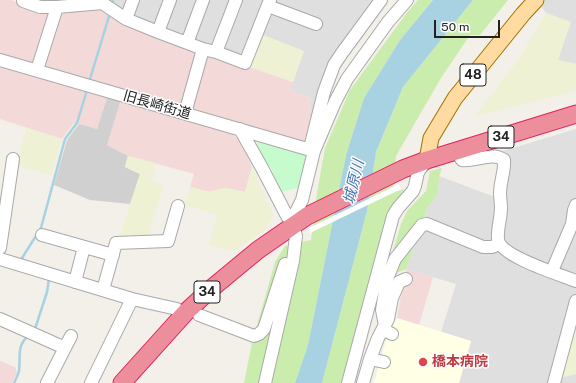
<!DOCTYPE html>
<html>
<head>
<meta charset="utf-8">
<style>
  body { margin:0 }
  #map { position:relative; width:576px; height:383px; overflow:hidden; background:#f2f0e9; font-family:"Public Sans",sans-serif }
  canvas { display:block }
  .scale { position:absolute; left:434px; top:20px; width:66px; height:18px; box-sizing:border-box; border:2px solid #222; border-top:0; padding-left:5px; font-size:12px; line-height:14px; white-space:nowrap; color:#222; -webkit-text-stroke:3px #fff; paint-order:stroke }
</style>
</head>
<body>
<div id="map">
<canvas width="576" height="383"></canvas>
<div class="scale">50 m</div>
</div>
<script>
const ctx = document.querySelector('canvas').getContext('2d');
ctx.lineJoin = 'round';
function fill(path, color) {
  ctx.fillStyle = color;
  ctx.fill(path, 'evenodd');
}
function trace(path, color, width, dash) {
  ctx.strokeStyle = color;
  ctx.lineWidth = width;
  ctx.lineCap = dash ? 'butt' : 'round';
  ctx.setLineDash(dash || []);
  ctx.stroke(path);
}
function drawText(font, color, halo, rows, align = 'center') {
  ctx.font = font + ' "Public Sans","Noto Sans JP",sans-serif';
  ctx.lineWidth = 3;
  ctx.setLineDash([]);
  ctx.textBaseline = 'middle';
  ctx.strokeStyle = halo;
  ctx.fillStyle = color;
  for (const [text, x, y, turn = 0] of rows) {
    ctx.save();
    ctx.translate(x, y);
    ctx.rotate((+turn || 0) * Math.PI / 180);
    ctx.textAlign = isNaN(turn) ? turn : align;
    if (halo) ctx.strokeText(text, 0, 0);
    ctx.fillText(text, 0, 0);
    ctx.restore();
  }
}
fill(new Path2D(`
  M104,0H386L334,64L316,111L309,108L311,98L291,91L293,82L304,51L247,66L200,51Z
  M545,0H576V64L558,60L570,22L546,13L540,5Z
  M576,129V326L573,325L559,378L576,374V383H459L471,341L441,332L456,284L406,269L428,207L438,194L439,176L495,197L503,151Z`), '#e0dfdf');
fill(new Path2D(`
  M0,0H11L27,7L103,8L247,66L293,82L291,91L311,98L309,108L316,111L306,144L229,131L242,143L252,167L245,192L225,188L209,192L190,187L194,174L128,156L107,145L120,99L108,95L97,129L74,123L62,139L0,119Z
  M406,269L433,277L419,325L397,318Z
  M0,361L15,367L17,373L12,383H0Z`), '#f3dad8');
fill(new Path2D(`
  M397,318L471,341L459,383H374L387,337Z`), '#feffe5');
fill(new Path2D(`
  M108,95L121,99L107,145L128,156L125,167L140,174L130,204L90,200L54,185L67,140L79,124L97,129Z`), '#d0d0d0');
fill(new Path2D(`
  M546,13L571,22L558,60L576,64V91L475,116L521,56Z
  M261,34L304,51L293,82L247,66Z
  M26,128L62,139L51,175L17,166Z
  M128,156L156,163L152,181L164,184L147,238L119,239L140,174L125,167Z
  M252,167L273,215L265,230L234,251L209,245L217,215L185,205L190,187L209,192L225,188L245,192Z
  M573,325L576,326V374L559,378Z`), '#eef1d4');
fill(new Path2D(`
  M418,0H433L400,40L364,98L346,155L308,345L295,383H244L252,343L275,262L285,246L311,240L317,193L325,148L350,90L406,14Z
  M473,0H508L480,35H470L441,78L396,156L393,193L404,189L388,216L343,383H322L367,211L376,152L403,87Z
  M442,168L439,177L438,194L428,207L406,269L394,274L391,257L401,224L407,211L426,191L430,171Z`), '#caedad');
fill(new Path2D(`
  M259,140L306,155L301,187L281,192L271,168L264,162L256,146Z`), '#c6fccd');
fill(new Path2D(`
  M433,0H473L403,87L376,152L367,211L322,383H295L308,345L346,155L364,98L400,40Z`), '#a8d2e1');
fill(new Path2D(`
  M399,184L401,189L310,233L309,228Z`), '#fff');
trace(new Path2D(`
  M112,6L113,0
  M90,79L110,13
  M24,262L22,258L41,228L65,139L77,123L87,90
  M33,331L35,329L47,292L49,279
  M14,383C16,379 18,375 19,371C21,357 16,347 28,336`), '#a8d2e1', 2.5);
const minor = new Path2D(`
  M24,0L23,1L40,7H57L102,3L126,19L158,32L203,49L216,52L245,63L270,0
  M268,6L316,24
  M126,19L133,0
  M158,32L170,0
  M187,43L203,0
  M216,52L236,0
  M0,60L314,151
  M37,70L57,7
  M185,113L203,49
  M240,129L262,168L287,216L293,225
  M311,144L324,92L334,65L342,53L381,0
  M456,151L462,160C475,162 493,151 504,160C505,171 500,182 500,193C500,198 501,203 501,208C501,218 497,229 498,239C499,256 561,275 576,281
  M42,235L113,255
  M0,248L13,159
  M0,259L132,299L177,309
  M552,271L572,224L574,210L576,205
  M377,276L387,279L395,259L422,225L427,224L483,247H492L499,244
  M387,279L382,310L386,331L392,334
  M75,282L84,247
  M103,290L116,243L168,241L178,206
  M199,315L254,336L259,334L264,329L285,264
  M0,319L65,348
  M370,359L378,338L388,319L392,298L399,282L406,279
  M47,383L71,336
  M91,383L132,299
  M265,383L293,261L296,236L293,225L296,212L302,200L314,151L335,102L347,79L388,22L407,0
  M348,383L393,216L398,208L413,191L415,186L418,172L427,160
  M363,383L370,359L384,362
  M554,383L576,301`);
const major = new Path2D(`
  M427,160L431,138L455,98L523,14L536,0`);
const highway = new Path2D(`
  M122,383L186,312L212,288L258,250L307,216L403,169L427,160L576,114`);
trace(minor, '#a9a9a9', 14);
trace(major, '#a07200', 17);
trace(highway, '#e3235c', 19);
trace(minor, '#fff', 12);
trace(major, '#ffdba1', 15);
trace(highway, '#ec8e9c', 17);
for (const [x, y, r, color] of [
  [423,362,5,"#e0444e"]
]) {
  const dot = new Path2D();
  dot.arc(x, y, r, 0, 2 * Math.PI);
  ctx.fillStyle = color;
  ctx.fill(dot);
  trace(dot, '#fff', 1.5);
}
for (const [x, y, w] of [
  [473,75,26],
  [501,137,26],
  [207,292,26]
]) {
  const box = new Path2D();
  box.roundRect(x - w / 2, y - 11, w, 22, 3);
  ctx.fillStyle = '#fff';
  ctx.fill(box);
  trace(box, '#222', 1);
}
drawText('bold 13px', '#222', null, [
  ["48",473,75],
  ["34",501,137],
  ["34",207,292]
]);
drawText('14px', '#222', '#fff', [
  ["旧長崎街道",157,105,16]
]);
drawText('bold 14px', '#be3a42', '#fff', [
  ["橋本病院",432,362]
], 'left');
drawText('italic 15px', '#4676af', '#fff', [
  ["城原川",354,182,-77]
]);
</script>
</body>
</html>
